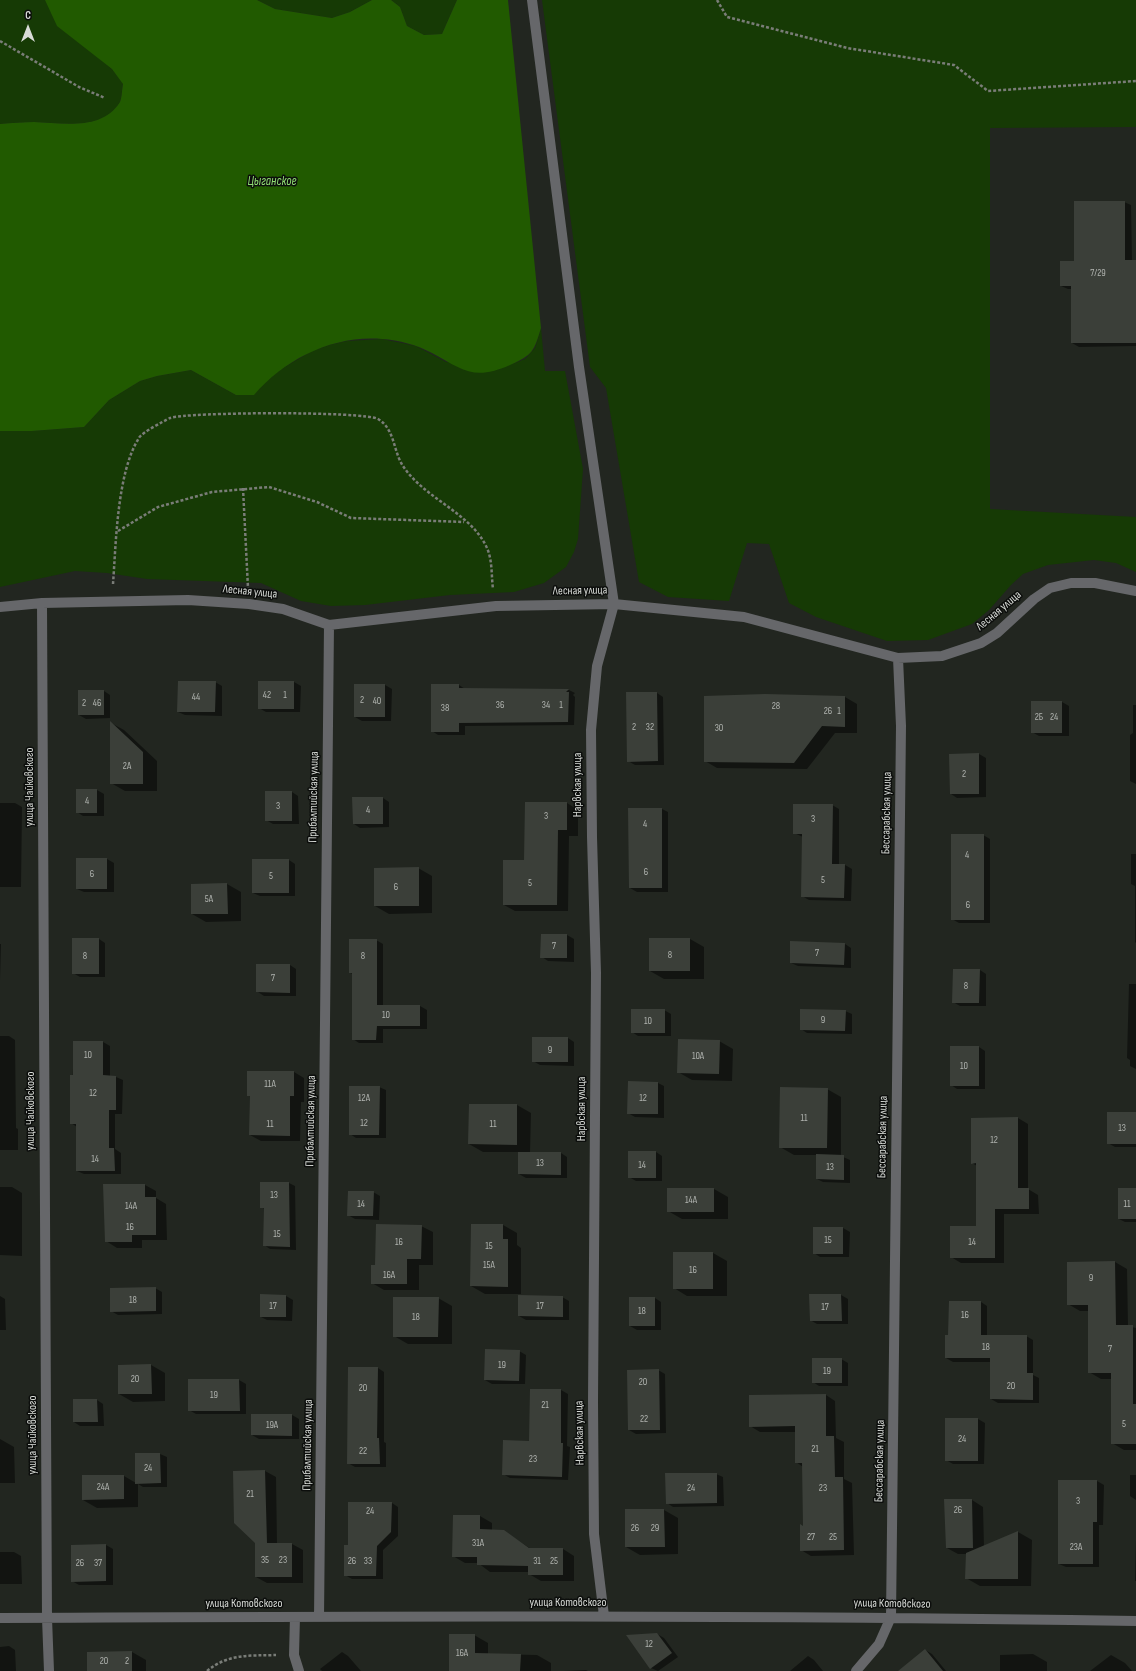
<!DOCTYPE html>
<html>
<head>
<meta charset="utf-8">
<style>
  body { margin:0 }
  #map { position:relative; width:1136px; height:1671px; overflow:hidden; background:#222620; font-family:"Sofia Sans Condensed",sans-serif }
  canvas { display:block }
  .north { position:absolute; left:8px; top:8px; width:40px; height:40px; -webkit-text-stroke:3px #0c0e0c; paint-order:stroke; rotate:0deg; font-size:11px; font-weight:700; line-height:16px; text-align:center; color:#d8dbd7 }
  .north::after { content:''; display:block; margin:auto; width:14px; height:18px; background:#d8dbd7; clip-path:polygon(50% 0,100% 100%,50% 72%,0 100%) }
</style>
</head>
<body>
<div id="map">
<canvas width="1136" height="1671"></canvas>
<div class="north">С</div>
</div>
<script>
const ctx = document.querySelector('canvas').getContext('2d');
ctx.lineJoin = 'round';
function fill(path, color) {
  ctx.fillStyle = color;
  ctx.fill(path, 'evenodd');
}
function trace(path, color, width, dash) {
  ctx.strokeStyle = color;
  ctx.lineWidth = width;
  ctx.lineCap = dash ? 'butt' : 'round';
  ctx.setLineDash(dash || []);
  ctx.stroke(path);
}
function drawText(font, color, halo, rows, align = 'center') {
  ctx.font = font + ' "Sofia Sans Condensed",sans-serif';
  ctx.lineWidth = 3;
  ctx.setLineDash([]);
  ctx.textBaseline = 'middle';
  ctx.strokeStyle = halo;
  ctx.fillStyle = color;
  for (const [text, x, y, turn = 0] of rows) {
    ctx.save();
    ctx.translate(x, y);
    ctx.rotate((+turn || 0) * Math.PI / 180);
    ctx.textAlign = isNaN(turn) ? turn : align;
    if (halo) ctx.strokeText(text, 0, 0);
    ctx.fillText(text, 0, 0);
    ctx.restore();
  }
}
fill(new Path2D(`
  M0,0H45L99,58L112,69L123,83C122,89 122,97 120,102C103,131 63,123 34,122C23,122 11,123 0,124Z
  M257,0H372L350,12L332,18L275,9Z
  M391,0H457L442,34L424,35L407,26L400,7Z
  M542,0H1136V127L990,128V509L1136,517V572L1116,563L1094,560L1048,565L1023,574L1011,585L989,610L972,624L928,640L887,641L816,617L789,603L769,544L747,543L729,601L668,597L639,582L606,388L590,367Z
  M541,328L545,371H565L583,469L578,539L574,552L566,567L544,583L514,592L450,595L365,605L331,606L301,601L261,583L147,579L107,573L75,571L0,587V431H32L84,427L109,400L140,381L157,376L191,370L236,395H253L266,380L281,369L312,351L329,345L347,341L382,339L416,346L446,362L512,364L525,359L535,348Z`), '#163a05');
fill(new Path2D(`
  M45,0H257L275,9L332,18L350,12L372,0H391L400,7L407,26L424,35L442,34L457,0H508L541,328C534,351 533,355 510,365C474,381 463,370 432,353C417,345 399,340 382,339C333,335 285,359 254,395H236L191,370L157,376L140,381L109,400L84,427L32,431H0V124C11,123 23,122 34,122C63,123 102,131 120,102C122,97 122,89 123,84L112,69L57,26Z`), '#215a00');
fill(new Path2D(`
  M1124,202L1131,205L1132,261H1136V346L1079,347L1072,343V289H1068L1061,286L1075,262Z
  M215,682L222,686V716L185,715L178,712Z
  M259,682H294L301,686L300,712H266L259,708Z
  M355,685H385L392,689L391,721H362L355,717Z
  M432,685H459L465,689L569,690L575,693L573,695L575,697L574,725L465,726V735H438L432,731Z
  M104,691L110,695V718L86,719L79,715Z
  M657,693L663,697L664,765H635L628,761Z
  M845,697L857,704V733H835L807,769L717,768L705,761Z
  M1062,702L1069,706V736H1039L1032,732Z
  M1133,705H1136V784L1130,781V735L1133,733Z
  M111,723L124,730L157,761V791H125L111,783Z
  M979,754L986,758V797L957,798L951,794Z
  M77,790H97L104,794V816H83L77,812Z
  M292,792L298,796L299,824H273L266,820Z
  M383,798L389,802V827L360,828L354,824Z
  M0,803H15L22,807L21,887H0Z
  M567,803L578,810V836H569L568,911H515L504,905L525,861Z
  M832,805L839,809V865H845L852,869L851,901L809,900L802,896L803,837L794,833Z
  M662,809L668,812V892H637L630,888Z
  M983,835L990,839V923H959L952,919Z
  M1131,854H1136V943L1135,942V886L1131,884Z
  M77,859H107L114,863V892H84L77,889Z
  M289,860L295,864V896H260L253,893Z
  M418,868L432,876V913L389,914L375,906Z
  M227,884L241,892V921L206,922L192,914Z
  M567,935L574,939V962L548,961L542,957Z
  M99,939L105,943V977H80L73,973Z
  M690,939L704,947V979H664L650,971Z
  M376,940L383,944V1006H420L427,1010V1029H383V1043H359L353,1039V974L350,973Z
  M0,944H1L0,980Z
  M845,944L851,948V968L798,966L791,963Z
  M290,965L296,969V996H264L258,992Z
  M980,970L986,974V1006H960L953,1002Z
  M1129,984H1136V1069L1130,1066V1060L1127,1058Z
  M664,1010L671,1014V1036H638L632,1032Z
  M845,1011L852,1014V1034L807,1033L801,1029Z
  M0,1036H9L15,1040L16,1128L18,1129V1150H0Z
  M568,1038L574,1042V1066L540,1065L533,1061Z
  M719,1041L733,1049L732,1081L692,1080L678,1072Z
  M74,1042H103L110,1046V1076L116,1077L123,1080L122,1114H115V1149L121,1153V1174H84L77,1171V1127L71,1123Z
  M979,1047L985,1051V1089H957L951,1085Z
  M294,1072L304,1078V1102H301L300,1141H261L250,1135L251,1097L248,1095Z
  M658,1083L664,1086V1118L635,1117L628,1113Z
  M379,1087L386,1090V1138H356L350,1134Z
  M827,1089L841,1097V1156L850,1160V1183L823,1182L817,1179V1155H794L780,1147Z
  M517,1105L531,1113L530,1153H561L567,1157V1178H526L519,1174V1152H483L469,1144Z
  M1136,1113V1147H1115L1108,1143Z
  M1018,1118L1028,1124V1189L1038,1195L1039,1214H1004V1263H961L951,1257L977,1227V1166L972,1163Z
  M656,1152L662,1156V1181H636L629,1177Z
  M289,1183L295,1186L296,1250L270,1249L264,1245L265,1209L261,1207Z
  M145,1185L156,1191V1198L166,1204L167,1240H142V1248H117L106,1241Z
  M0,1187H12L22,1193V1256L0,1255Z
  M714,1189L728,1197V1219H682L668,1211Z
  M1136,1189V1222H1125L1119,1219Z
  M373,1192L380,1196L379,1220L355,1219L348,1215Z
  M472,1225H503L517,1233V1245L521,1248V1294H485L471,1286Z
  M421,1226L433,1232V1265H419V1290H384L372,1283L376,1266Z
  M814,1228H843L850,1232L849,1257H820L814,1253Z
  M674,1253H713L727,1261V1296H687L674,1288Z
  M1115,1262L1127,1269L1128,1326L1136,1328V1450H1124L1112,1443V1379H1101L1089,1372V1311H1080L1068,1304V1263Z
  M155,1288L162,1292V1314L118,1315L111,1311Z
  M810,1295H841L848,1299V1324H817L810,1320Z
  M0,1296L5,1299L6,1330H0Z
  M286,1296L293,1300L292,1321L267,1320L261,1317Z
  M562,1297L569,1301V1320H526L519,1316Z
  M438,1298L452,1306V1344H408L394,1336Z
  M655,1298L661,1302V1330H637L630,1326Z
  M981,1302L987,1306V1336H1026L1033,1340V1375L1039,1378V1403H998L991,1399V1362H953L946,1358Z
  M519,1351L526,1355L525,1384H492L485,1380Z
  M841,1359L848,1363V1386H819L813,1382Z
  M151,1365L165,1373V1401L133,1402L119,1394Z
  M378,1368L384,1372V1442L386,1443V1467H355L348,1463Z
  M658,1370L665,1374L666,1433L636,1434L629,1430Z
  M189,1380H239L246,1384V1414H196L189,1410Z
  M561,1390L568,1394L567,1446L570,1447L568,1480L510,1478L503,1474L530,1442Z
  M826,1395L835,1401L836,1438L844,1442V1479L852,1483L854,1555L811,1556L801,1550L804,1527L803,1467L796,1462V1432H760L750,1426Z
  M97,1400L103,1404L104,1426H80L74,1422Z
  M292,1415L299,1419V1439H259L252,1435Z
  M946,1419H978L985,1423L984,1464H953L946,1460Z
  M0,1439L14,1447L15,1483H0Z
  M136,1454H160L167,1457V1487H143L138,1484V1507L97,1508L83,1500L124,1476L136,1483Z
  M265,1471L276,1477L277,1544H292L303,1550V1583H267L256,1577V1542L234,1472Z
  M716,1474L723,1477L724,1506L673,1507L667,1503Z
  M1130,1475H1136V1500L1130,1496Z
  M1059,1481H1097L1104,1485L1103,1525H1099V1567H1066L1059,1564Z
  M972,1500L983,1507L984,1547L1018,1532L1032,1540L1031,1586H980L966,1578L967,1554H958L947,1548Z
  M392,1503L398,1507V1536L383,1550V1579H352L345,1575L349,1546Z
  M664,1510L678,1518V1554L640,1555L626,1547Z
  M454,1516H480L492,1523V1531H504L531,1549H563L574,1556V1581H541L529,1574V1572H490L478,1563H465L453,1556Z
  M1136,1540V1581H1135Z
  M106,1545L113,1549V1585H79L72,1581Z
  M0,1552H14L21,1556L22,1584H0Z
  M657,1634L664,1638L678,1657L658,1671L651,1668Z
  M474,1635L488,1643V1654L537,1655L551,1663V1671H450Z
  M9,1646L15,1650L16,1671H0V1647Z
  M925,1650L932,1654L946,1671H899Z
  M132,1652L146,1660V1671H88V1653Z
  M342,1652L348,1656L361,1671H322L320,1669Z
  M1033,1654L1047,1662V1671H1000V1655Z
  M1111,1655L1125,1663L1132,1671H1090Z
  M808,1656L814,1660L823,1671H790Z
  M586,1670L588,1671H564Z`), '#0007');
fill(new Path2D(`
  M1074,201H1125V260H1136V343H1071V286H1060V261H1074Z
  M178,681H216L215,712H177Z
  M258,681H294V709H258Z
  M354,684H385V717H354Z
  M431,684H459V688L569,689L566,692H569L568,722L459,723V732H431Z
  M78,690H104V715H78Z
  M626,692H657L658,761L627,762Z
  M765,694L845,696V727L822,726L794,763L704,762V696Z
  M1031,701H1062V733H1031Z
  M110,721L143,752V784H110Z
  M979,753V794H950L949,754Z
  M76,789H97V813H76Z
  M265,791H292V821H265Z
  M352,797H383V824H353Z
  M525,802H567V830H558L557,905H503V860H524Z
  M793,804H833L832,864H845L844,898L801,897L802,834H793Z
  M628,808H662V888H629Z
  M951,834H984V920H951Z
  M76,858H107V889H76Z
  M252,859H289V893H252Z
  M419,867V906H374V868Z
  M227,883L228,914H191V884Z
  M541,934H567V958H540Z
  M72,938H99V974H72Z
  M649,938H690V971H649Z
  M349,939H377V1005H420V1026H377L376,1040H352V973H349Z
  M790,941L845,943L844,965L790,963Z
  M256,964H290V993L256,992Z
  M953,969H980L979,1003H952Z
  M631,1009H665V1033H631Z
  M800,1009L846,1010L845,1031L800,1030Z
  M532,1037H568V1062H532Z
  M678,1039L720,1040L719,1074L677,1073Z
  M73,1041H103V1075L116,1076V1110H109V1148H114L115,1171H76V1124H70V1075H73Z
  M950,1046H979V1086H950Z
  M247,1071H294V1096H290V1136L249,1135L250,1096H247Z
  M628,1081L658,1082V1114H627Z
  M349,1086H380L379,1135H349Z
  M780,1087L828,1088L827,1148H779Z
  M469,1104H517V1145L468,1144Z
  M1107,1112H1136V1144H1107Z
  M1018,1117V1188H1029V1209H995V1258H950V1226H976V1163L971,1164V1118Z
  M628,1151H656V1178H628Z
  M518,1152H561V1175L518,1174Z
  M816,1154L844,1155V1180L816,1179Z
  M260,1182H289L290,1247L263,1246L264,1208H260Z
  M103,1184H145V1197H156V1235H132V1242H105Z
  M667,1188H714V1212H667Z
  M1118,1188H1136V1219H1118Z
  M348,1191H374L373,1216H347Z
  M376,1224L422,1225L421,1259H407V1284H371V1265H375Z
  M471,1224H503V1239H508V1287L470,1286Z
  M813,1227H843V1254H813Z
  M673,1252H713V1289H673Z
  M1115,1261L1116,1325H1133V1404H1136V1444H1111V1373H1088V1305H1067V1262Z
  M156,1287V1311L110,1312V1288Z
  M260,1294L286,1295V1317H260Z
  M809,1294H841L842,1321H810Z
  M518,1295L563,1296V1317L518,1316Z
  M393,1297H439L438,1337H393Z
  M629,1297H655V1326H629Z
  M949,1301H981V1335H1027V1373H1033V1400L990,1399V1358H945V1335H948Z
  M485,1349L520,1350L519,1381L484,1380Z
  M812,1358H842V1383H812Z
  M151,1364L152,1394H118V1365Z
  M348,1367H378L377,1438H379L380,1464H347Z
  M659,1369L660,1430H628L627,1370Z
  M188,1379H239L240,1411H188Z
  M530,1389H561V1443H563L562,1477L502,1475L503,1440L529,1441Z
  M826,1394V1436H834L835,1477H843L844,1550L800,1551V1524L803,1526L802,1463H795V1426L749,1427V1395Z
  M73,1399H97L98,1422H73Z
  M251,1414H292V1436L251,1435Z
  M945,1418H978V1461H945Z
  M135,1453H160L161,1483L135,1484Z
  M265,1470L267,1543H292V1577H255V1543L234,1523L233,1471Z
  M665,1473H717V1503L666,1504Z
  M82,1475H124V1499L82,1500Z
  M1058,1480H1097V1522H1093V1564H1058Z
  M944,1499H972L973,1548H946Z
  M348,1502H392L391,1532L377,1546L376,1576H344V1545H348Z
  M625,1509H664L665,1547H625Z
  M453,1515H480V1529L504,1530L529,1548H563V1575H528V1566L477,1565V1557H452Z
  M1018,1531V1579H965L966,1553Z
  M106,1544V1581L71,1582V1545Z
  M657,1633L672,1653L650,1669L626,1635Z
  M449,1634H475V1653L521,1654L520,1671H449Z
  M925,1649L943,1671H898Z
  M132,1651V1671H87V1652Z`), '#3b3f39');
trace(new Path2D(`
  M717,0L727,17L847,48L954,65L988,91L1136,81
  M0,41L79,87L105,98
  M243,488L248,588
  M118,531L158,507L212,492L269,487L317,502L351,518L464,522
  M113,584C116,544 117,472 139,438C141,433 164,421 170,418C187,412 364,411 378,419C395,429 393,451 403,466C423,497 468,512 485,544C493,558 491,574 493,589
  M207,1671C229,1653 250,1656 276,1655`), '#7a7d78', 2.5, [3, 2]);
trace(new Path2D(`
  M532,0L579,367L614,604L597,666L591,730L592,837L596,973L593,1401L594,1534L604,1616
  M42,603L47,1618L49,1671
  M0,607L42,603L188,600L249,604L283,609L329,625L496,606L614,604L744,617L898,658L942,656L981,643L997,633L1034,599L1050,588L1071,583H1095L1136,591
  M295,1617L294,1655L299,1671
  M319,1617L329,625
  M0,1618C379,1616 757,1615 1136,1621
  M856,1671L879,1644L891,1617L901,726L898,658`), '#66676a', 10);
drawText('10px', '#b1b4b0', null, [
  ["7/29",1098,273],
  ["42",267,695],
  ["1",285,695],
  ["44",196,697],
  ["2",362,700],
  ["40",377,701],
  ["2",84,703],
  ["46",97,703],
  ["36",500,705],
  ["34",546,705],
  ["1",561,705],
  ["28",776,706],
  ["38",445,708],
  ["26",828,711],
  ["1",839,711],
  ["2Б",1039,717],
  ["24",1054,717],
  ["2",634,727],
  ["32",650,727],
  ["30",719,728],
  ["2А",127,766],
  ["2",964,774],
  ["4",87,801],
  ["3",278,806],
  ["4",368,810],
  ["3",546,816],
  ["3",813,819],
  ["4",645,824],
  ["4",967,855],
  ["6",646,872],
  ["6",92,874],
  ["5",271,876],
  ["5",823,880],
  ["5",530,883],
  ["6",396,887],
  ["5А",209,899],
  ["6",968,905],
  ["7",554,946],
  ["7",817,953],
  ["8",670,955],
  ["8",85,956],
  ["8",363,956],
  ["7",273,978],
  ["8",966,986],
  ["10",386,1015],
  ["9",823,1020],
  ["10",648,1021],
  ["9",550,1050],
  ["10",88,1055],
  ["10А",698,1056],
  ["10",964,1066],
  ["11А",270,1084],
  ["12",93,1093],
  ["12А",364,1098],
  ["12",643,1098],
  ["11",804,1118],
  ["12",364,1123],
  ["11",270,1124],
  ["11",493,1124],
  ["13",1122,1128],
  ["12",994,1140],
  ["14",95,1159],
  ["13",540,1163],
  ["14",642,1165],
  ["13",830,1167],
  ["13",274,1195],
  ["14А",691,1200],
  ["14",361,1204],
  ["11",1127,1204],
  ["14А",131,1206],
  ["16",130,1227],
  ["15",277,1234],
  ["15",828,1240],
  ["16",399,1242],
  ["14",972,1242],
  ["15",489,1246],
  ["15А",489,1265],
  ["16",693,1270],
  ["16А",389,1275],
  ["9",1091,1278],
  ["18",133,1300],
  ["17",273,1306],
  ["17",540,1306],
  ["17",825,1307],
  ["18",642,1311],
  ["16",965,1315],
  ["18",416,1317],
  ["18",986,1347],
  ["7",1110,1349],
  ["19",502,1365],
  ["19",827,1371],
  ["20",135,1379],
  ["20",643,1382],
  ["20",1011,1386],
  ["20",363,1388],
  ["19",214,1395],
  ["21",545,1405],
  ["22",644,1419],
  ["5",1124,1424],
  ["19А",272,1425],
  ["24",962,1439],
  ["21",815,1449],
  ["22",363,1451],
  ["23",533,1459],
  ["24",148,1468],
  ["24А",103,1487],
  ["24",691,1488],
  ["23",823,1488],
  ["21",250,1494],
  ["3",1078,1501],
  ["26",958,1510],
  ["24",370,1511],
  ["26",635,1528],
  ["29",655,1528],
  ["27",811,1537],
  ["25",833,1537],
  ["31А",478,1543],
  ["23А",1076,1547],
  ["35",265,1560],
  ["23",283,1560],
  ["26",352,1561],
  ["33",368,1561],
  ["31",537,1561],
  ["25",554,1561],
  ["26",80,1563],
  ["37",98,1563],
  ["12",649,1644],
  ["16А",462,1653],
  ["20",104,1661],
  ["2",127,1661]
]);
drawText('12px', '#d8dbd7', '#0c0e0c', [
  ["Лесная улица",580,591,-1],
  ["Лесная улица",250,592,6],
  ["Лесная улица",999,611,-40],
  ["Нарвская улица",578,785,-90],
  ["улица Чайковского",30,787,-90],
  ["Прибалтийская улица",314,797,-89],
  ["Бессарабская улица",887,813,-89],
  ["Нарвская улица",582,1109,-90],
  ["улица Чайковского",31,1111,-90],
  ["Прибалтийская улица",311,1121,-89],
  ["Бессарабская улица",883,1137,-89],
  ["Нарвская улица",580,1433,-91],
  ["улица Чайковского",33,1435,-90],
  ["Прибалтийская улица",308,1445,-89],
  ["Бессарабская улица",880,1461,-89],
  ["улица Котовского",568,1603],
  ["улица Котовского",244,1604],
  ["улица Котовского",892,1604,1]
]);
drawText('italic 13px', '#90dc73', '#0c0e0c', [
  ["Цыганское",272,182]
]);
</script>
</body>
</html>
